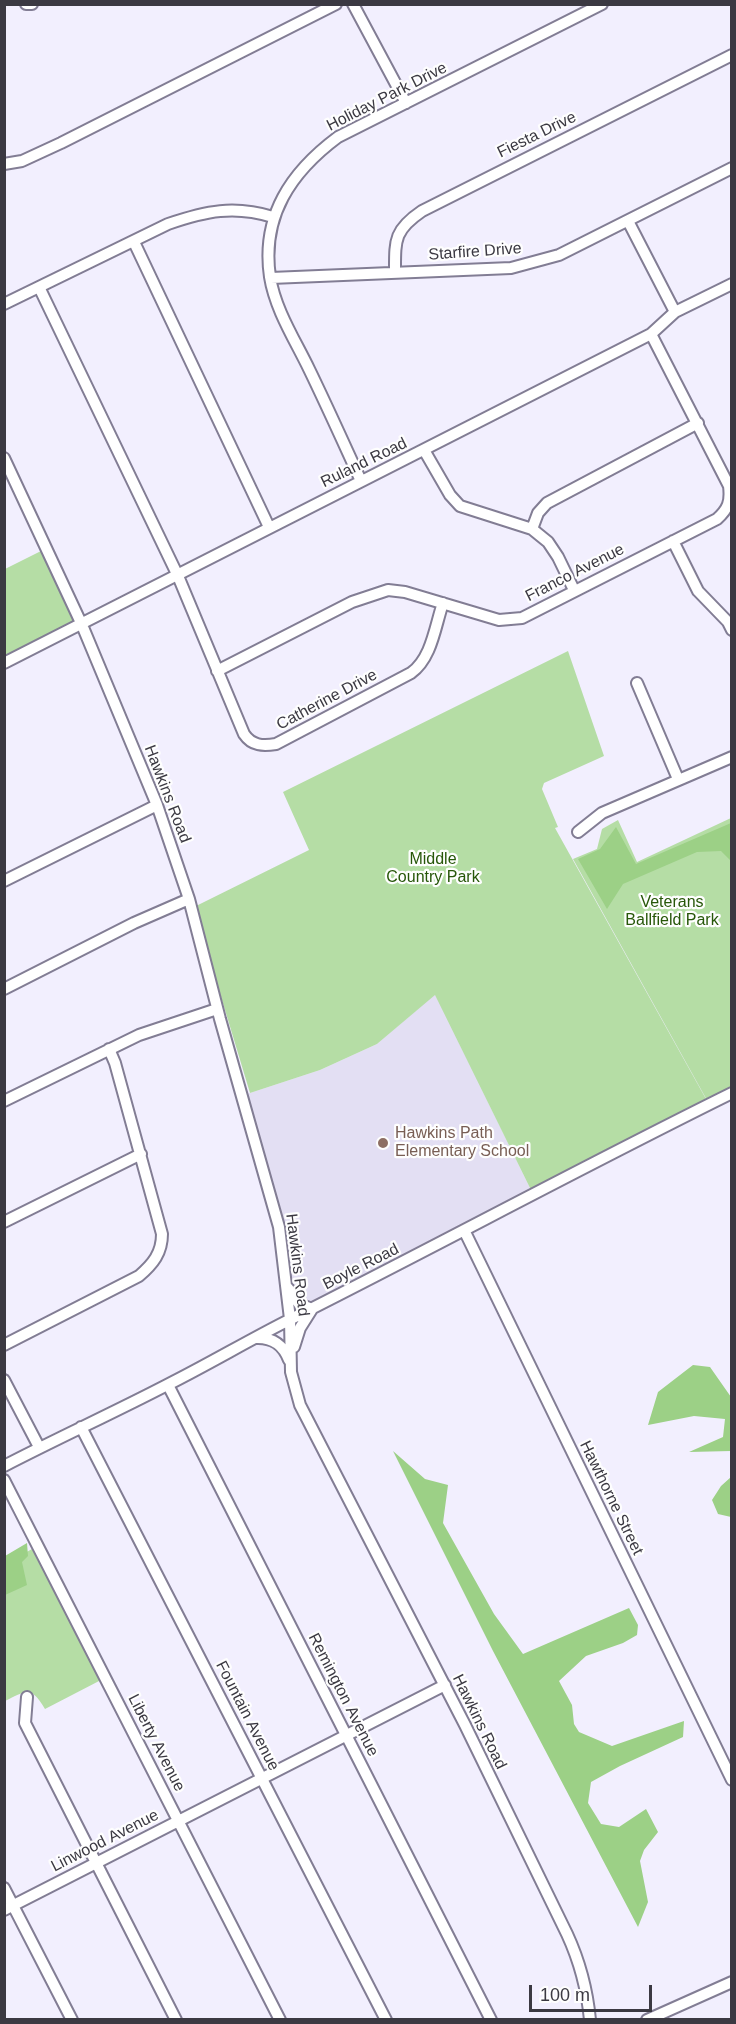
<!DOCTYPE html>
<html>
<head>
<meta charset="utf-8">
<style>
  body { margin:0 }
  #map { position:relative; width:736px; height:2024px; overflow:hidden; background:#f2effe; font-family:Arial,sans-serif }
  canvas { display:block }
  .frame { position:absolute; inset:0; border:6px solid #3b3942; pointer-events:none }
  .scale { position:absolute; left:529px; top:1985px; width:123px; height:27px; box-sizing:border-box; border:3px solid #3b3942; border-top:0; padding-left:8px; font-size:18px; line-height:21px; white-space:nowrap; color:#3b3942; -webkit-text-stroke:4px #fefefe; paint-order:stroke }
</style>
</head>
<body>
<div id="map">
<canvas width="736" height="2024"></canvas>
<div class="frame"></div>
<div class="scale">100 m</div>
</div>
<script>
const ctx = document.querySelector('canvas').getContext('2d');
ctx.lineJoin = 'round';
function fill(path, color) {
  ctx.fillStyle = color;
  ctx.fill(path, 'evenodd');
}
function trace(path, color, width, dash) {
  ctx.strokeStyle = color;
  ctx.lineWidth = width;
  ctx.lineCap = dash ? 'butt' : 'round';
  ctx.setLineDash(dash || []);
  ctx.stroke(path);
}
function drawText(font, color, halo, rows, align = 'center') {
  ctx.font = font + ' Arial,sans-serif';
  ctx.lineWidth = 4.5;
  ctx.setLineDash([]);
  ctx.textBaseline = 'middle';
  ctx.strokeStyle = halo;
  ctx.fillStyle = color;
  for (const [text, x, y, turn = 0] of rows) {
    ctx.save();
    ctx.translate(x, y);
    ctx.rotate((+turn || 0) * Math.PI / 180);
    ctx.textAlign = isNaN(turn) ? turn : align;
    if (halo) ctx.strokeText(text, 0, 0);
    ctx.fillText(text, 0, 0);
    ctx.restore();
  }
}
fill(new Path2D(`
  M435,994L532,1192L293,1314L247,1094L320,1070L377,1044Z`), '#e3dff3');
fill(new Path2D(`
  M47,548L82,625L5,659V569Z
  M568,651L604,756L544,783L542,789L558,827L555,828L706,1099L532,1192L435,995L377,1044L320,1070L250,1093L194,907L309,850L283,792Z
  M731,818V1090L708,1102L573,859L597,849L602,829L618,820L637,862Z
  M32,1549L101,1680L45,1709C31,1685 26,1691 5,1701V1564Z`), '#b5dda5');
fill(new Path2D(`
  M731,823V861L721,851L697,852L623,884L607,909L578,859L600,849L616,827L636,864Z
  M693,1365L710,1367L731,1397V1451L689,1452L723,1437L725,1419L694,1416L648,1425L658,1392Z
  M393,1451L425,1479L448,1485L443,1523L494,1614L523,1654L629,1608L638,1625L637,1635L623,1643L586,1656L559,1681L572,1705L574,1724L579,1732L612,1746L684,1721L683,1737L620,1766L591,1782L588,1803L601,1824L619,1827L646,1809L658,1832L644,1850L640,1861L648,1902L638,1927L493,1651Z
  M731,1477V1517L718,1514L712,1500L721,1486Z
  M27,1543L28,1556L22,1562L27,1585L5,1595V1556Z`), '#9cd086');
const minor = new Path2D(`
  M26,4H32
  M353,4L406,103
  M4,164L22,161L61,143L336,4
  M628,221L675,312
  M134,242L269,527
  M395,272C395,240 394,230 422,211L732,55
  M271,278L511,268L559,255L732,168
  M39,287L178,576L244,734C252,746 263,746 276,744L411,673C432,658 435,626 443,603
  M4,304L168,224C206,211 234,205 273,217
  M424,450L450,495L460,506L532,529L548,542L558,557L574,590
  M4,458L82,625L157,805L189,899L220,1019L279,1227L290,1319L291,1372L300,1405L465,1725L567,1934C580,1962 587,1988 590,2020
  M361,481C344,444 327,406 309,369C295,340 275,309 270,277C261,216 291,172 338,137L602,4
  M532,529L538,513L547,503L698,423
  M673,541L698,591L728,622L732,630
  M4,663L651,334L675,312L732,284
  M217,671L352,602L388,590L405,592L499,620L522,618L717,519C728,509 731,502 729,486L651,334
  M637,683L678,779
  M578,832L602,813L732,757
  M4,881L157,805
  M4,989L134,923L189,899
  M4,1101L139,1035L217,1009
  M4,1222L141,1154
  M464,1230L732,1780
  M288,1288L299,1304L312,1309L300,1328L294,1347
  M255,1338C272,1337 283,1344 289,1360
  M4,1345L139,1276C153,1264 162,1253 162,1234L115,1063L109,1049
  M4,1380L39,1447
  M168,1385L491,2020
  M81,1427L386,2020
  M4,1466C58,1438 113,1413 167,1385C209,1364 249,1340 291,1319C438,1245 584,1166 732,1093
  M4,1480L280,2020
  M27,1697L25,1723L176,2020
  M4,1888L72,2020
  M4,1910L445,1685
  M647,2020L732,1982`);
trace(minor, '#827d94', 14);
trace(minor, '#fff', 10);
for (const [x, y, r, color] of [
  [383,1143,6,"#8d6e63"]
]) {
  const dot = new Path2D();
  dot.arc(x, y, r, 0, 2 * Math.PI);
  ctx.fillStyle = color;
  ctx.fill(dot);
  trace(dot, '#fefefe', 2);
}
drawText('16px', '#3b3942', '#fefefe', [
  ["Holiday Park Drive",387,97,-27],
  ["Fiesta Drive",537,135,-26],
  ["Starfire Drive",475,252,-4],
  ["Ruland Road",364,463,-26],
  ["Franco Avenue",575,573,-27],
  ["Catherine Drive",327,700,-28],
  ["Hawkins Road",167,794,69],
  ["Hawkins Road",297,1265,83],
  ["Boyle Road",361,1267,-27],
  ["Hawthorne Street",611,1498,64],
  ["Remington Avenue",343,1695,63],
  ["Fountain Avenue",247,1716,63],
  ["Hawkins Road",479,1722,64],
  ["Liberty Avenue",156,1743,63],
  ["Linwood Avenue",105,1841,-27]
]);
drawText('16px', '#275709', '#fefefe', [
  ["Middle",433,860],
  ["Country Park",433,878],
  ["Veterans",672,903],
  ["Ballfield Park",672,921]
]);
drawText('16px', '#785e54', '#fefefe', [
  ["Hawkins Path",395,1134],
  ["Elementary School",395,1152]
], 'left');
</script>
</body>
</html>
